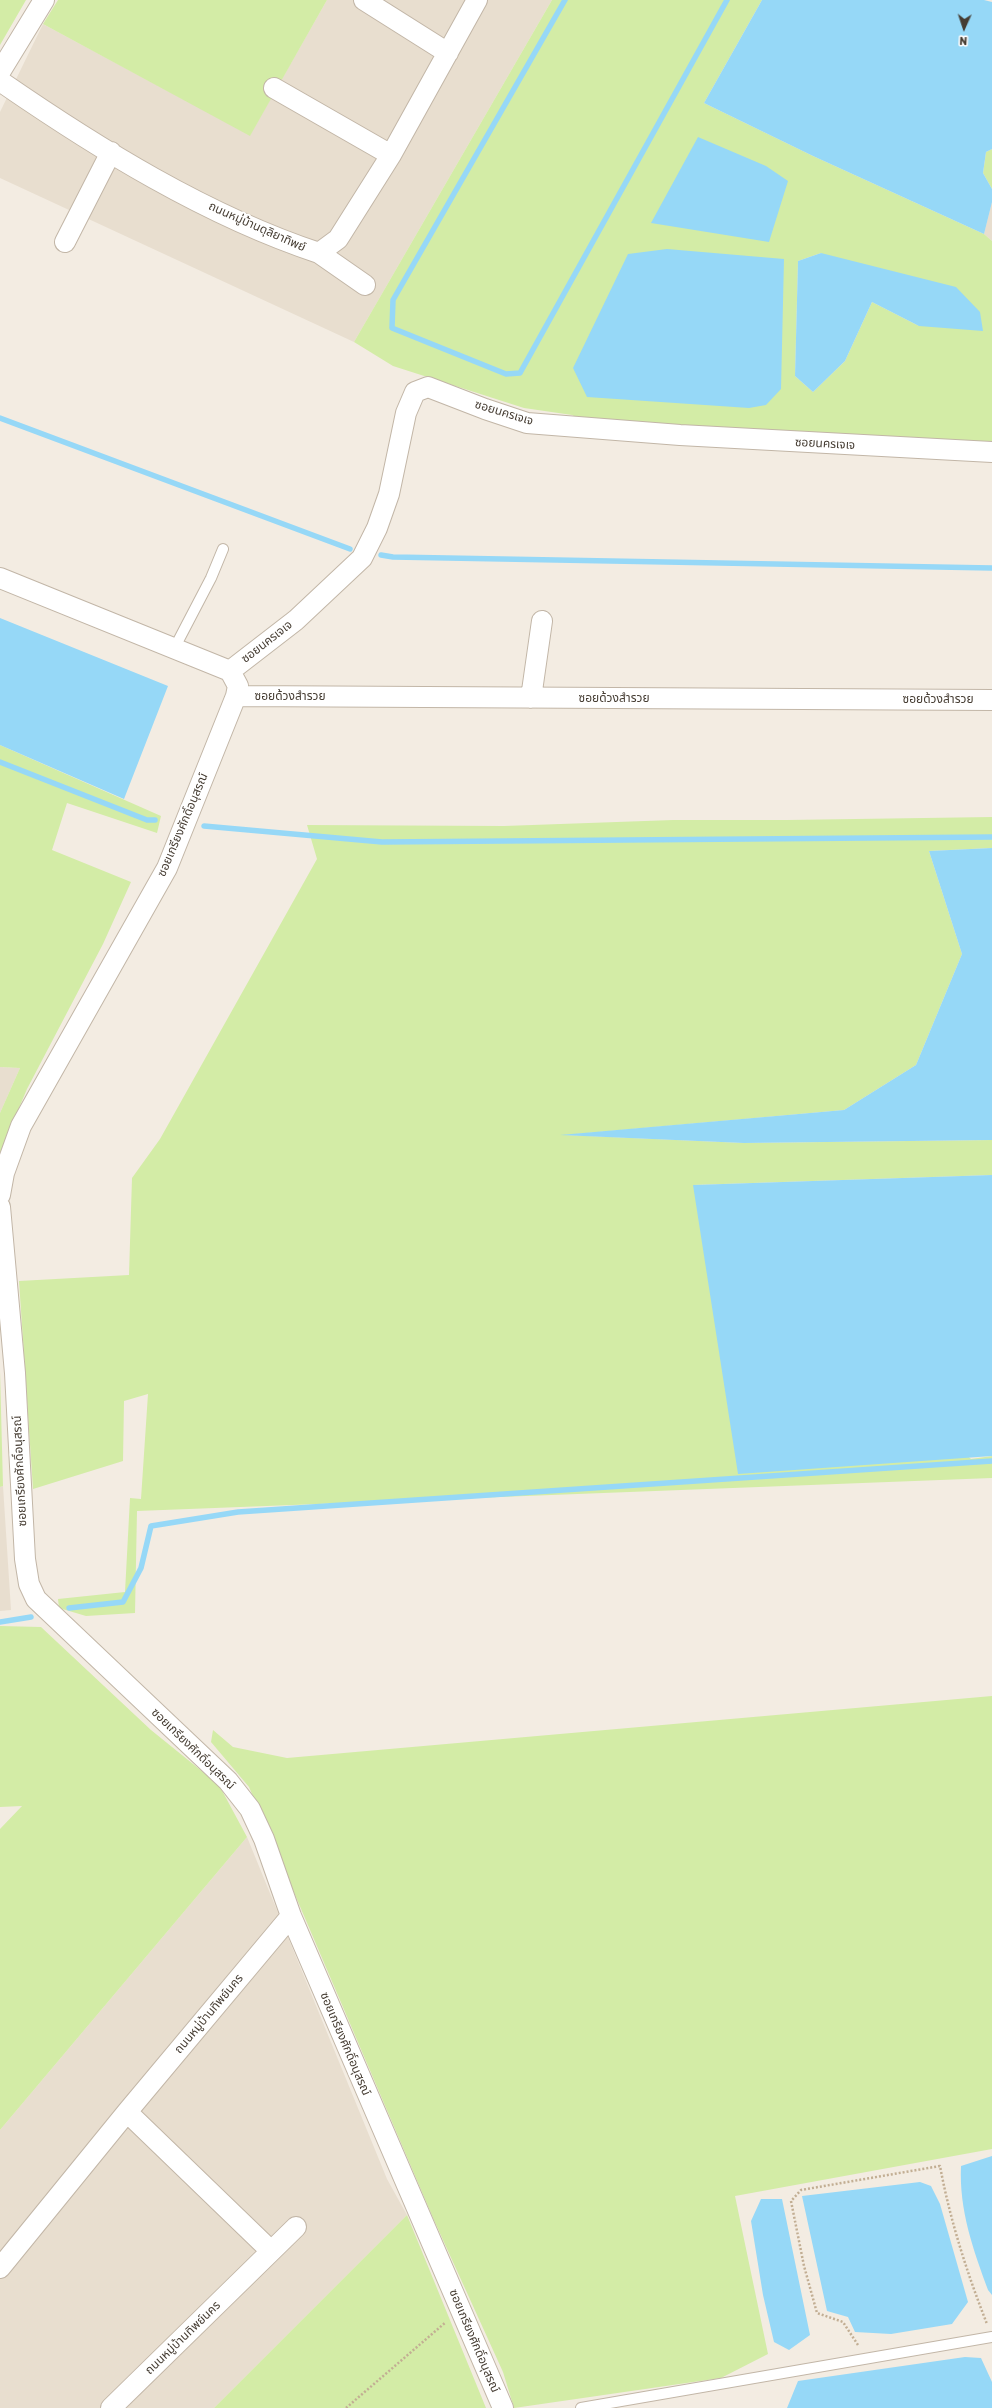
<!DOCTYPE html>
<html>
<head>
<meta charset="utf-8">
<style>
  body { margin:0 }
  #map { position:relative; width:992px; height:2408px; overflow:hidden; background:#f3ece2; font-family:Rubik,sans-serif }
  canvas { display:block }
  .north { position:absolute; left:944px; top:8px; width:40px; height:40px; -webkit-text-stroke:3px #fff; paint-order:stroke; rotate:183deg; font-size:11px; font-weight:700; line-height:16px; text-align:center; color:#453c32 }
  .north::after { content:''; display:block; margin:auto; width:14px; height:18px; background:#453c32; clip-path:polygon(50% 0,100% 100%,50% 72%,0 100%) }
</style>
</head>
<body>
<div id="map">
<canvas width="992" height="2408"></canvas>
<div class="north">N</div>
</div>
<script>
const ctx = document.querySelector('canvas').getContext('2d');
ctx.lineJoin = 'round';
function fill(path, color) {
  ctx.fillStyle = color;
  ctx.fill(path, 'evenodd');
}
function trace(path, color, width, dash) {
  ctx.strokeStyle = color;
  ctx.lineWidth = width;
  ctx.lineCap = dash ? 'butt' : 'round';
  ctx.setLineDash(dash || []);
  ctx.stroke(path);
}
function drawText(font, color, halo, rows, align = 'center') {
  ctx.font = font + ' Rubik,"Noto Sans Thai",sans-serif';
  ctx.lineWidth = 4;
  ctx.setLineDash([]);
  ctx.textBaseline = 'middle';
  ctx.strokeStyle = halo;
  ctx.fillStyle = color;
  for (const [text, x, y, turn = 0] of rows) {
    ctx.save();
    ctx.translate(x, y);
    ctx.rotate((+turn || 0) * Math.PI / 180);
    ctx.textAlign = isNaN(turn) ? turn : align;
    if (halo) ctx.strokeText(text, 0, 0);
    ctx.fillText(text, 0, 0);
    ctx.restore();
  }
}
fill(new Path2D(`
  M327,0H552L354,342L0,178V112L43,24L250,135Z
  M992,202V241L984,234Z
  M0,1067L20,1068L0,1113Z
  M3,1486L11,1610L0,1611V1487Z
  M247,1837L387,2179L407,2215L214,2408H0V2130Z`), '#e8decf');
fill(new Path2D(`
  M0,0H26L0,45Z
  M58,0H327L250,136L43,24Z
  M552,0H762L704,103L813,156L984,234L992,241V444L585,422L572,415L524,408L393,366L354,342ZM821,253L919,326L872,302L845,361L813,392L795,376L798,261Z
  M992,149V189L983,173L986,152Z
  M0,745L161,816L157,833L67,803L52,850L131,882L103,944L27,1089L0,1153V1113L20,1068L0,1067Z
  M992,817V848L929,851L962,954L916,1065L844,1110L565,1135L744,1143L992,1140V1175L693,1185L971,1459L992,1456V1478L137,1511L135,1613L86,1616L59,1608L58,1599L125,1592L130,1498L141,1499L148,1394L124,1401L123,1461L33,1489L19,1281L129,1275L132,1178L160,1139L317,859L307,825L504,826L673,820H787Z
  M0,1371L3,1486L0,1487Z
  M0,1626L41,1627L151,1730L219,1785L247,1837L0,2130V1829L22,1806L0,1807Z
  M992,1696V2149L735,2196L768,2354L721,2378L514,2408L503,2372L433,2218L249,1787L211,1742L213,1730L233,1747L287,1758Z
  M407,2215L486,2408H214Z`), '#d3eca6');
fill(new Path2D(`
  M762,0H984L992,2V149L986,152L983,173L992,189V202L984,234L813,156L704,103Z
  M698,137L766,166L788,181L769,242L651,223Z
  M667,249L784,259L781,389L766,405L749,408L587,397L573,368L628,254Z
  M821,253L956,287L980,312L983,331L919,326L872,302L845,361L813,392L795,376L798,261Z
  M0,618L168,686L124,799L0,745Z
  M992,848V1140L744,1143L560,1135L844,1110L916,1065L962,954L929,851Z
  M992,1175V1456L738,1474L693,1185Z
  M992,2156V2295L988,2290C973,2249 959,2210 961,2166Z
  M920,2182L931,2186L940,2204L968,2302L952,2324L891,2334L855,2332L848,2317L827,2311L802,2196Z
  M761,2199H782L810,2335L789,2350L774,2342L763,2295L751,2221Z
  M965,2357L981,2358L992,2382V2408H787L798,2381Z`), '#96d8f7');
trace(new Path2D(`
  M565,0L393,300L392,328L506,374L520,373L727,0
  M0,418L350,549
  M381,555L393,557L992,568
  M0,762L147,820H155
  M204,826L382,842L992,837
  M69,1608L123,1602L141,1568L151,1526L238,1512L992,1461
  M0,1622L31,1617`), '#96d8f7', 5.5);
const service = new Path2D(`
  M175,647L211,578L223,549
  M581,2408L992,2337`);
const minor = new Path2D(`
  M364,0L448,53
  M0,72L44,0
  M0,81C97,148 207,216 319,253L338,239L391,155L477,0
  M274,88L391,155
  M65,242L111,152
  M319,253L365,285
  M0,578L230,671L238,686L236,696L167,868L21,1126L4,1173L0,1195
  M230,671L296,620L362,558L377,528L389,494L406,413L415,392L428,387L485,409L527,423L680,435L992,452
  M236,696L992,700
  M531,698L542,621
  M0,1207L15,1373L25,1559L29,1584L36,1599L228,1781L250,1809L264,1839L291,1916L503,2408
  M127,2112L271,2251
  M0,2268L127,2112L291,1916
  M111,2408L296,2227`);
trace(service, '#c2b6a7', 12);
trace(minor, '#c2b6a7', 22);
trace(new Path2D(`
  M858,2345L843,2322L817,2313L804,2266L791,2201L801,2190L940,2166C950,2220 967,2273 987,2324
  M346,2408L446,2322`), '#c2ae93', 2.5, [2, 2]);
trace(service, '#fff', 10);
trace(minor, '#fff', 20);
drawText('12px', '#453c32', '#fff', [
  ["ถนนหมู่บ้านดุลิยาทิพย์",257,227,24],
  ["ซอยนครเจเจ",504,413,17],
  ["ซอยนครเจเจ",825,444,3],
  ["ซอยนครเจเจ",267,642,-38],
  ["ซอยด้วงสำรวย",290,697],
  ["ซอยด้วงสำรวย",614,699],
  ["ซอยด้วงสำรวย",938,700],
  ["ซอยเกรียงศักดิ์อนุสรณ์",183,825,-67],
  ["ซอยเกรียงศักดิ์อนุสรณ์",20,1471,-93],
  ["ซอยเกรียงศักดิ์อนุสรณ์",193,1749,44],
  ["ถนนหมู่บ้านทิพย์นคร",209,2014,-50],
  ["ซอยเกรียงศักดิ์อนุสรณ์",345,2044,67],
  ["ถนนหมู่บ้านทิพย์นคร",183,2338,-44],
  ["ซอยเกรียงศักดิ์อนุสรณ์",474,2341,67]
]);
</script>
</body>
</html>
